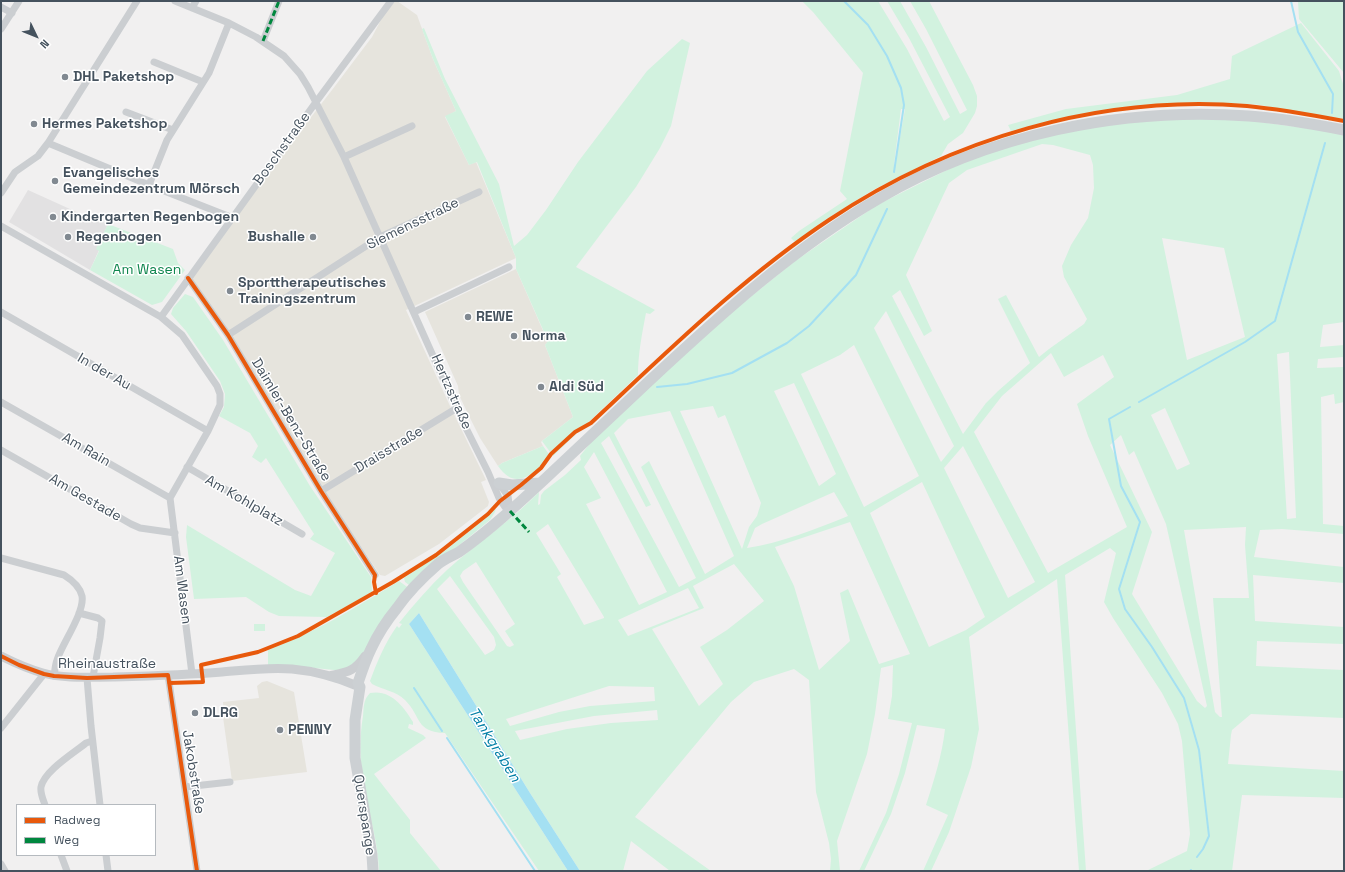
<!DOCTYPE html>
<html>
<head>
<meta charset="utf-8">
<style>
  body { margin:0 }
  #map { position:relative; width:1345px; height:872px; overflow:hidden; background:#f1f0f0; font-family:"Space Grotesk",sans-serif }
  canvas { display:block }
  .frame { position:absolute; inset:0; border:2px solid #45525e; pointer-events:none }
  .legend { position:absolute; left:16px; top:804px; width:140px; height:52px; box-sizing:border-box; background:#fff; border:1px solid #b5babf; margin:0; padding:5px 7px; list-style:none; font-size:12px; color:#45525e }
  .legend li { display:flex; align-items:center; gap:8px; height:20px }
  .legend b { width:20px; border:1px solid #b5babf }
  .north { position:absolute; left:16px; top:16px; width:40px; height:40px; -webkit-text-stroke:3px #fff; paint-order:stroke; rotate:133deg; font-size:11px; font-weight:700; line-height:16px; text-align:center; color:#45525e }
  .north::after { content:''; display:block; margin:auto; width:14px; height:18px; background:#45525e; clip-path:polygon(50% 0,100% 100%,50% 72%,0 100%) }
</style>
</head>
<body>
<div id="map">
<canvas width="1345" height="872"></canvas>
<div class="frame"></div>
<ul class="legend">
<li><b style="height:5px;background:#e8590c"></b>Radweg</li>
<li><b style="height:5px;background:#00873e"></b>Weg</li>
</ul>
<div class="north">N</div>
</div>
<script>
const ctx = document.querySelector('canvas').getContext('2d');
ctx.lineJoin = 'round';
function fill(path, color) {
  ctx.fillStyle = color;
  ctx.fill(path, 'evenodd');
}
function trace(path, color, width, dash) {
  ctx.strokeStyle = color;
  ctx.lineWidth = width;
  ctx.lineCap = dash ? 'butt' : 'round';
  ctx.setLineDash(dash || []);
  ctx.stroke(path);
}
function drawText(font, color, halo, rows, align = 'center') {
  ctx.font = font + ' "Space Grotesk",sans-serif';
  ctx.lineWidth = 3;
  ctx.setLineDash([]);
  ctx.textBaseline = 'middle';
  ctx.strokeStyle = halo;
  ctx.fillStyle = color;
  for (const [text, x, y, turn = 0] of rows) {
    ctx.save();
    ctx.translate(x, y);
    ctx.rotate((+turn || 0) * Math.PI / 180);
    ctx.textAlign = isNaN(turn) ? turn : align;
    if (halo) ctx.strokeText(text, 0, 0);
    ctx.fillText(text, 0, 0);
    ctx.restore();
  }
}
fill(new Path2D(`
  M395,1H397L417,15L433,59L456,111L445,117L469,165L476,162L516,258L406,310L450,406L486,480L481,482L489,502L488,506L439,544L385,576L380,575L324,492L188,278L233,218L332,90L372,37L384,14Z
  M516,269L548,342L545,345L573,417L542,441L541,442L543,446L502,463L498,466L480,438L470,418L459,395L458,386L425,312Z
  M267,681L294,692L307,772L232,781L223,717L224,716L223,702L259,698L257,686L262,682Z`), '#e6e4dd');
fill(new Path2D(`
  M28,190L81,214L108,224L97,249L99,250L90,270L9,222Z`), '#e2e1e2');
fill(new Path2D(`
  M802,1H878L907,49L944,121L950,117L909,38L887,1H900L926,47L960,114L967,110L926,29L910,1H929L973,85L977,96V106L975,113L963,133L948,144L941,156L873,190L825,220L795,242L791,238L799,231L847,199L840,191L863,73L813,12ZM901,109H905L895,166L894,165Z
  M1298,1H1344V73L1299,19Z
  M1301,23L1339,71L1344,87V119C1323,116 1302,112 1281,109C1270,107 1259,104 1248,104C1168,100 1088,109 1011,131L1008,125L1066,109L1177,95L1230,79L1232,56Z
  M424,28L445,79L499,184L514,246L527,235L546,210L578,162L647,71L682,39L690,43L671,126L660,148L636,187L576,267L655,310L650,314L646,313C642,334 638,354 638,375L553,456L542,441L573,417L545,345L548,341L516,269V258L477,162L469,165L445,116L456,111L433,59L422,29Z
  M1230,118L1327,131L1344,135V322L1323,325L1320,347L1344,345V357L1318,359L1317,368L1344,367V402L1335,404L1334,394L1321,397L1323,524L1344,526V534L1282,529L1260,530L1254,557L1344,567V583L1253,575L1255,621L1344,627V644L1257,641L1256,666L1344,670V718L1251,714L1232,730L1231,735L1228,764L1344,771V798L1242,795L1232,871H1146L1187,851L1190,834L1182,741L1178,724L1162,693L1113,618L1104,602L1116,553L1110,548L1065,575L1086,871H1079L1057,579L969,637L979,729L971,767L949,832L931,871H923L948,815L926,805C934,780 942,756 945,729L917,725L905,773L891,814L864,871H859L886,813L899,774L912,723L888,719L892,696L893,665L881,668L875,714L867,754L837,841L840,871H830L831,859L829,843L816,792L809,680L794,669L754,682L731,702L635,817L711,871H670L631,841L623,871H580L530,793L419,613L409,624L568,871H539L445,733C415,732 422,717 405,700C396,691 383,690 372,684L370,681C377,662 385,643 397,626L399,628L402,624L399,623C414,604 430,586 447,570C477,543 511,521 539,492L538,505L540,504L541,495L544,491L565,475L581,460L580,456L592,441L717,324L795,261L877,205L955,166L997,150L1046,136L1142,119ZM1042,144L1053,145L1090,155L1093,165L1094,188L1088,218L1071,245L1062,266L1064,277L1087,319L1084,324L1049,349L1039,357L1006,295L998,299L1030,363L998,391L986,403L963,434L892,296L900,290L924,336L932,331L906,275L949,183L967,170ZM1162,238L1224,248L1245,337L1187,360ZM886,311L954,446L941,462L874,328ZM854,345L919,476L864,507L801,374L840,355ZM1289,352L1296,518L1287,519L1277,354ZM1051,353L1064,377L1103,355L1114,377L1077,404L1088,436L1127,527L1048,573L974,432L1002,396ZM794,383L836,474L819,486L774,391ZM713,406L718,418L725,415L761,503L757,516L749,527L742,549L680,411ZM1165,408L1190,464L1177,470L1151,415ZM670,411L734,556L705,574L649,461L641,467L696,578L679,587L601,443L609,436L646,507L651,505L614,433L628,419ZM1121,435L1129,455L1134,451L1166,524L1207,706L1205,708L1197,701L1132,594L1152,532L1110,445ZM963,446L1035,582L1008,598L944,468ZM594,452L667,592L639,605L586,504L601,498L584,467ZM922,482L985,617L966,630L929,647L870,513ZM834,492L848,516C816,529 781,543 747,548L755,528L762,524ZM850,522L910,654L879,664L848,589L840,593L850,641L819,670L794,586L775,547ZM548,524L604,617V618L584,625L557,577L561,574L536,533ZM1246,527L1245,545L1249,598H1213L1222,717H1220L1215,712L1184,530ZM476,562L515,624L505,631L514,645L510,647L507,646L463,582L460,576L463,571ZM734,564L764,601L727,630L700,647L723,684L699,706L652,629L704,608L693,586ZM450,576L494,637L496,645L494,650L485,655L437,589ZM688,588L699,608L628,636L618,620ZM609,686L654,687L655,701L590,706L559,712L510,726L506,719ZM657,710L658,720L611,723L567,729L520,740L515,731L594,716Z
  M108,224L173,249L178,263L185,270L162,302L152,305L90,270L99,251L96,249Z
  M185,294L193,297L223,340L310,486L371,577L372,592L327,617L279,616L269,612L246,597L194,599L186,537L187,525L295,590L311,596L335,553L310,539L314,534L266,458L261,463L252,457L258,446L250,433L219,416L224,407L225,394L220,381L186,331L171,314L173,308Z
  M543,446L551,457C534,472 517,493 498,466L502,463Z
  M496,508L495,512L490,520L436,564L412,587L405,582L404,578L446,550L491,514Z
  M399,581L410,589L360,658L345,670H334L295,666L268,665V650C314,633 357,607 399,581Z
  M254,624H265V631H254Z
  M370,693C391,689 404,707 413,722V725L409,724L408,728L423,735L426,738L374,774L410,820V833L441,871H379C378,842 369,814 364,786C360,763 359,739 363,716C364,707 363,700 370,693Z`), '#d2f2df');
fill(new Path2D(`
  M419,613L530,793L580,871H568L409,624Z`), '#a4e0f2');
trace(new Path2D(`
  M844,1L868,25L887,56L901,88L904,105L894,172
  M1291,1L1298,32L1333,94L1332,113
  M657,387L687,384L732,373L787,343L809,326L856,275L887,209
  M1139,402L1245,342L1275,321L1325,143
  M1130,407L1109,419L1121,486L1140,522L1119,589L1125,609L1152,647L1184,698L1199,750L1209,836L1203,849L1197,857
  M414,688L442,731
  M447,738L535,871
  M1190,871L1191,870`), '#a4e0f2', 2);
trace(new Path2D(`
  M175,1L229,23L256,37L284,56L300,74L308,87L344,157L459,414L488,472L499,498L505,507L510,511
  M1,7L12,13
  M192,8L196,1
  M1,29L19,1
  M263,41L279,1
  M154,62L203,82
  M126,112L173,130
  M48,143L149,185L233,218
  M344,157L412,126
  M149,185L167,140L209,73L229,23
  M1,193L15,172L38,156L48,143L137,1
  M1,226L161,317L182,335L217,386L220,394V405L208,431L170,498L192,674
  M188,278L228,335L321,491L375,575
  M1,312L208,431
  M414,312L509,267
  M161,317L316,102L391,1
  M228,335L380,237L479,192
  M1,402L170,498
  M1,450L131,524L140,528L175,533
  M187,467L302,534
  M498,482L508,496L510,511
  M321,491L457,408
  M1,558L64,575C72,580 80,587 82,596C85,612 62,644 57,660C55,665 55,671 54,676
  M79,613L98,618L102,621L100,638L93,677
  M168,675L197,871
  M87,678L91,726L100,805
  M1,728L44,674
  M185,787L230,782
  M45,805C43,799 40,793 41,787C44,771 74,753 86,743L92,741
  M61,855L67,871
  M106,855L108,871
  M1,864L5,871`), '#cbced1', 7);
trace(new Path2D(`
  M1,656C15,663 28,669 43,673C65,679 90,677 113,677C149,676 186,675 222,672C245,670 269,667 292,669C315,671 339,678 360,687
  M329,676C347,672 354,672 365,656`), '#cbced1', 9);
trace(new Path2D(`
  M499,483L512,485L540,483
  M373,871L372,855L355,758V720L360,687L358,683C362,671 366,659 371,649C377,636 388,619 397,608C408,592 423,577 438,564C444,559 452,556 459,552C490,530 518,504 546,478C580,446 613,415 647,383C719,316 792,249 878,199C989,134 1121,107 1249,116C1281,118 1313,124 1344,130`), '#ccd0d3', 11);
trace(new Path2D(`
  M263,41L279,1
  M510,511L529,532`), '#00873e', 3, [6, 3]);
trace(new Path2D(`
  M188,278L228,335L321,491L375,575L374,582L376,593
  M1,656L19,665L44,674L54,676L87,678L168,675L197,871
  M169,683L203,682L201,665L258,652L298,636L393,582L436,555L488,514L500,501L521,485L541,468L551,454L575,432L591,423C667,352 742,278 829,220C950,139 1100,94 1247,106C1279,109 1312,115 1344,121`), '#e8590c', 4);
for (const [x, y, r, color] of [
  [65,77,4,"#818991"],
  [34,124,4,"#818991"],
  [55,181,4,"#818991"],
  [53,217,4,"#818991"],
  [68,237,4,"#818991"],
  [313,237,4,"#818991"],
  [230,291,4,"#818991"],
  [468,317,4,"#818991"],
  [514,336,4,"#818991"],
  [541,387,4,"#818991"],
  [195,713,4,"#818991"],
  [280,730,4,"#818991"]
]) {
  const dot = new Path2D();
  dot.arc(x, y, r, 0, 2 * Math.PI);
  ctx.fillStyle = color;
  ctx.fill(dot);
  trace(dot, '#fff', 1.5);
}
drawText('bold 14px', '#45525e', '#fff', [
  ["DHL Paketshop",73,77],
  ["Hermes Paketshop",42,124],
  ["Evangelisches",63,173],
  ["Gemeindezentrum Mörsch",63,189],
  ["Kindergarten Regenbogen",61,217],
  ["Regenbogen",76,237],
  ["Bushalle",305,237,"right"],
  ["Sporttherapeutisches",238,283],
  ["Trainingszentrum",238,299],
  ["REWE",476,317],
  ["Norma",522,336],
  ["Aldi Süd",549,387],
  ["DLRG",203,713],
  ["PENNY",288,730]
], 'left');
drawText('14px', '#45525e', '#fff', [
  ["Boschstraße",282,149,-54],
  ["Siemensstraße",413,224,-26],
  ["In der Au",104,372,30],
  ["Hertzstraße",451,392,66],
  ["Daimler-Benz-Straße",291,420,59],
  ["Am Rain",86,450,30],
  ["Draisstraße",389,450,-31],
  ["Am Gestade",85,498,30],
  ["Am Kohlplatz",244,501,30],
  ["Am Wasen",182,590,83],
  ["Rheinaustraße",107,664],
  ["Jakobstraße",193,772,81],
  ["Querspange",364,815,81]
]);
drawText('14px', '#0f864e', '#fff', [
  ["Am Wasen",147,270]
]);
drawText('italic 15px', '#027fa6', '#fff', [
  ["Tankgraben",494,745,58]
]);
</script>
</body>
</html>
